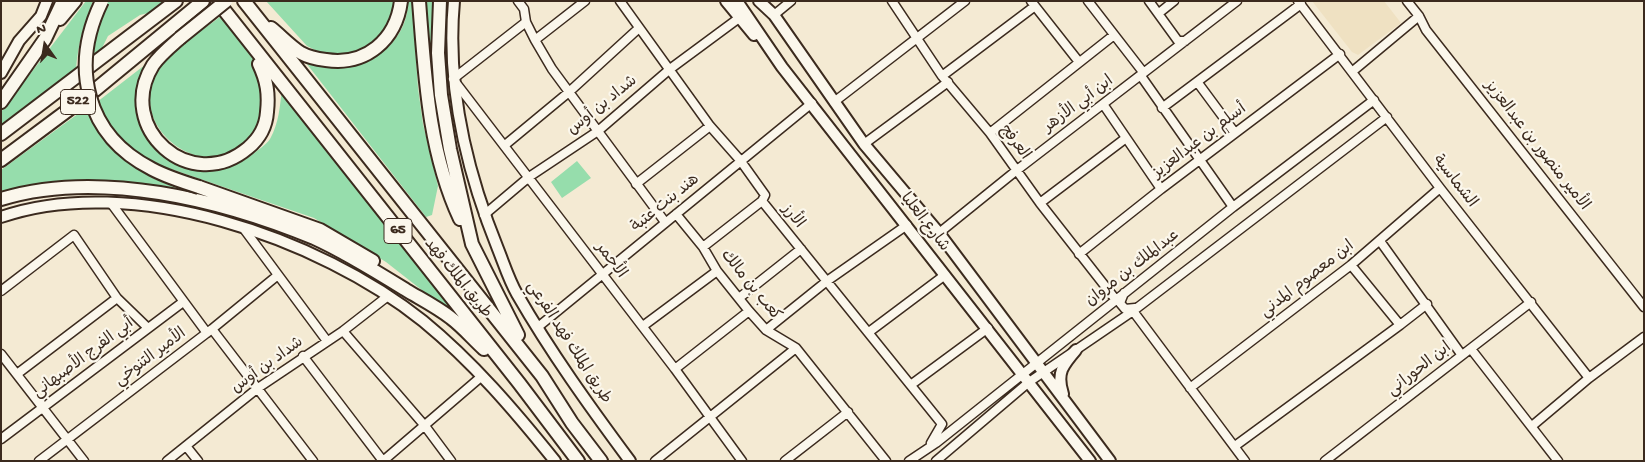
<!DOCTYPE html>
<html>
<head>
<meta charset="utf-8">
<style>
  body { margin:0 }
  #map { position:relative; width:1645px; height:462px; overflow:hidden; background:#f4ead3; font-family:"Gochi Hand",sans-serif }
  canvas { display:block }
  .frame { position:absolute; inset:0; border:2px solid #3b2a1e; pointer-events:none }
  .north { position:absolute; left:20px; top:20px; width:50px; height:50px; -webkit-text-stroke:4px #fbf7ec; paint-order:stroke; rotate:347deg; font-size:14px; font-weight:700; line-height:20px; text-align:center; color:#3b2a1e }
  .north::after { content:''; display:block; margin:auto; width:18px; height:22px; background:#3b2a1e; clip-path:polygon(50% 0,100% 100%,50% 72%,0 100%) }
</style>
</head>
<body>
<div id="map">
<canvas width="1645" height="462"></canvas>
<div class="frame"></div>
<div class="north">N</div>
</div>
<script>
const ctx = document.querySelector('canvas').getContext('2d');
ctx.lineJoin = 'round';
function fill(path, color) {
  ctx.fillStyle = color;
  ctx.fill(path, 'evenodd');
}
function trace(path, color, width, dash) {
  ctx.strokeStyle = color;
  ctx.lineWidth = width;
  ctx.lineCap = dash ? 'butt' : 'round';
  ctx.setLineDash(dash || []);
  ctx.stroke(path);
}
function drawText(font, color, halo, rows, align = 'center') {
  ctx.font = font + ' "Gochi Hand","Playpen Sans Arabic",sans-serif';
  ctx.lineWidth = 4.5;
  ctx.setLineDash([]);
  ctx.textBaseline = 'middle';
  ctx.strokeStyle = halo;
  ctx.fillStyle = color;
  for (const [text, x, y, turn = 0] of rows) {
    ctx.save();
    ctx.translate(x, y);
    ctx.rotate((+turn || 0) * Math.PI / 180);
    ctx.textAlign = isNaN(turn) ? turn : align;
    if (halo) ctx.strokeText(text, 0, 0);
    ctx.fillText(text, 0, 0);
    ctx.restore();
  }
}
fill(new Path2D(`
  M1312,1H1384L1401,23L1358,55L1352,52Z`), '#efe1c2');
fill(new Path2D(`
  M86,1H93C84,24 78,44 76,69L1,127V112Z
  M107,1H168L156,11L140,15L108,36L102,48L89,57L93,31Z
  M266,1H399L382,39L350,55L323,54L307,46Z
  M408,1H412L418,88L423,124L438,186L432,215L426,217L303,59C315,63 328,68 341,67C377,65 408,38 408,1Z
  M425,1H433L431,74Z
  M221,16C233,30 247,45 256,61C261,70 261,85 263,95C266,115 264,115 254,133C218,194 118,131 160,67C174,46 202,31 221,16Z
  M150,61C143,75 136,90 138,105C141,145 171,174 211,171C227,169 241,164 253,154C258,150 266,145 270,139C279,123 280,106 282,88L300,108L460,320L386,262L314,218L162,166L132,151L118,137L104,118L97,102Z
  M86,108C109,156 139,176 189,192L182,194L145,188L1,194V170Z
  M577,161L591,178L562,198L551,182Z`), '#96ddac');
const minor = new Path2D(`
  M518,1L524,9L526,22L535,40L552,69L665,222
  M620,1L710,126L740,160L765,195L762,201L942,424L931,443
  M892,1L942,76L990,133L1040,203L1116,300
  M1031,1L1079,62
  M1088,1L1143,72
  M1149,1L1178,41H1185
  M1298,1L1440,188L1589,378
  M1407,1L1419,16L1426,30L1644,307
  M1159,13L1174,1
  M774,15L791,1
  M526,22L453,79L675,369L742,461
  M535,40L585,1
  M1353,71L1419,16
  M942,76L1035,6
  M1141,76L1233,207
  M1198,83L1235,133
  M834,102L965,1
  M1103,104L1161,189
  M1162,108L1301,4
  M990,133L1114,35
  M864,144L948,82
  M505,145L569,92L639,28
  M636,184L710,126
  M111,203L207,333
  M1040,203L1126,138
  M676,214L703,247L717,271L749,311L766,330L796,348L886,461
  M484,215L529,177L598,131L670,69L739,18
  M244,229L327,341
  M939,233L1017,170L1237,1
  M1380,241L1461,354
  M703,247L762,201
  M1079,254L1161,189L1340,54
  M1,291L74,235L117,298L148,328
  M1124,293L1120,303L1125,309L1135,308
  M739,298L801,249
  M1133,311L1245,461
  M1400,325L1427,304
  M643,326L717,271
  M538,327L812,103
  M212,329L313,461
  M766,330L827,281L907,225
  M343,331L425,426L451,461
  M869,332L945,275
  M1471,349L1558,461
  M1,354L84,461
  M303,356L383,461
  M675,369L749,311
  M17,374L117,298
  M912,384L988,328
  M1190,388L1351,265L1440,188
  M1532,426L1589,378L1644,337
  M1,439L183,302
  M186,446L198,461
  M1235,446L1400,325L1351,265
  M39,461L212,329L278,275
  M167,461L258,388L343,331L388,296
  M383,461L482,376
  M655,461L796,348
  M785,461L848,412
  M909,461L936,443L1233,207L1374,100
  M936,461L1029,382L1133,311L1387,117
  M1325,461L1531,302`);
const major = new Path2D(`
  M454,1C446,87 466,170 498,249C504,264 509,280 517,294C551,353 590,407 630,461
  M726,1L754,35
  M737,1L782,67L1090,461
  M759,1L774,15L864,144L939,233L1110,461
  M1,73L19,41L41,16L47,1
  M1,217C131,172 320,238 423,321C473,362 514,410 555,461
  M1063,394C1056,373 1063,365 1076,350`);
const highway = new Path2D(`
  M217,1L519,383L578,461
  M244,1L542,376L572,423L601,461
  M419,1C425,76 428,150 460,219
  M440,1L438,53L441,95L450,149L472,244L518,335
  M60,19L75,1
  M271,28C281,36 290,46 301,53C308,57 318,59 326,60C366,66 396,40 401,1
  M180,38C171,46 160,55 153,65C114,128 191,196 248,148C260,138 266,127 267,112C269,94 267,81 259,64
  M1,102L45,39L63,1
  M1,134L176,1
  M1,160L95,90L203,1
  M199,187L320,230L373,261
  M1,199C99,169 222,200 314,238C345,252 377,272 406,290C421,299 437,307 451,318C463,327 473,339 484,349`);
trace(minor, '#3b2a1e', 11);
trace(major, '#3b2a1e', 14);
trace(highway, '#3b2a1e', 16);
trace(minor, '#fbf7ec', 8);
trace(major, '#fbf7ec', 10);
trace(highway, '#fbf7ec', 12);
const highwayBridge = new Path2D(`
  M102,1C70,66 85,135 152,169C167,177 183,182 199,187
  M180,38L226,1`);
trace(highwayBridge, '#3b2a1e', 16, []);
trace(highwayBridge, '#fbf7ec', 12);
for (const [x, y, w] of [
  [78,102,35],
  [398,231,28]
]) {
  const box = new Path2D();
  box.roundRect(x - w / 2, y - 12.5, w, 25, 4);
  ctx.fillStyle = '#fbf7ec';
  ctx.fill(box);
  trace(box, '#3b2a1e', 1);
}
drawText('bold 15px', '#3b2a1e', null, [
  ["522",78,102],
  ["65",398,231]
]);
drawText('16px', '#3b2a1e', '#fbf7ec', [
  ["ابن أبي الأزهر",1079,105,-37],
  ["شداد بن أوس",603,106,-39],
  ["أسلم بن عبدالعزيز",1200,142,-37],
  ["العرفج",1014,143,53],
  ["الأمير منصور بن عبدالعزيز",1536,146,52],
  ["الشماسية",1454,182,52],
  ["هند بنت عتبة",666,204,-39],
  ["الأرز",792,217,51],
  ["شارع العليا",924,223,52],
  ["الأحمر",610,261,53],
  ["عبدالملك بن مروان",1133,269,-38],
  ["طريق الملك فهد",457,279,51],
  ["ابن معصوم المدني",1308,280,-38],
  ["كعب بن مالك",750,286,51],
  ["طريق الملك فهد الفرعي",568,343,57],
  ["الأمير التنوخي",151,358,-37],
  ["أبي الفرج الأصبهاني",84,359,-37],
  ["شداد بن أوس",268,366,-36],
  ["ابن الحوراني",1420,370,-38]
]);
</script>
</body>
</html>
